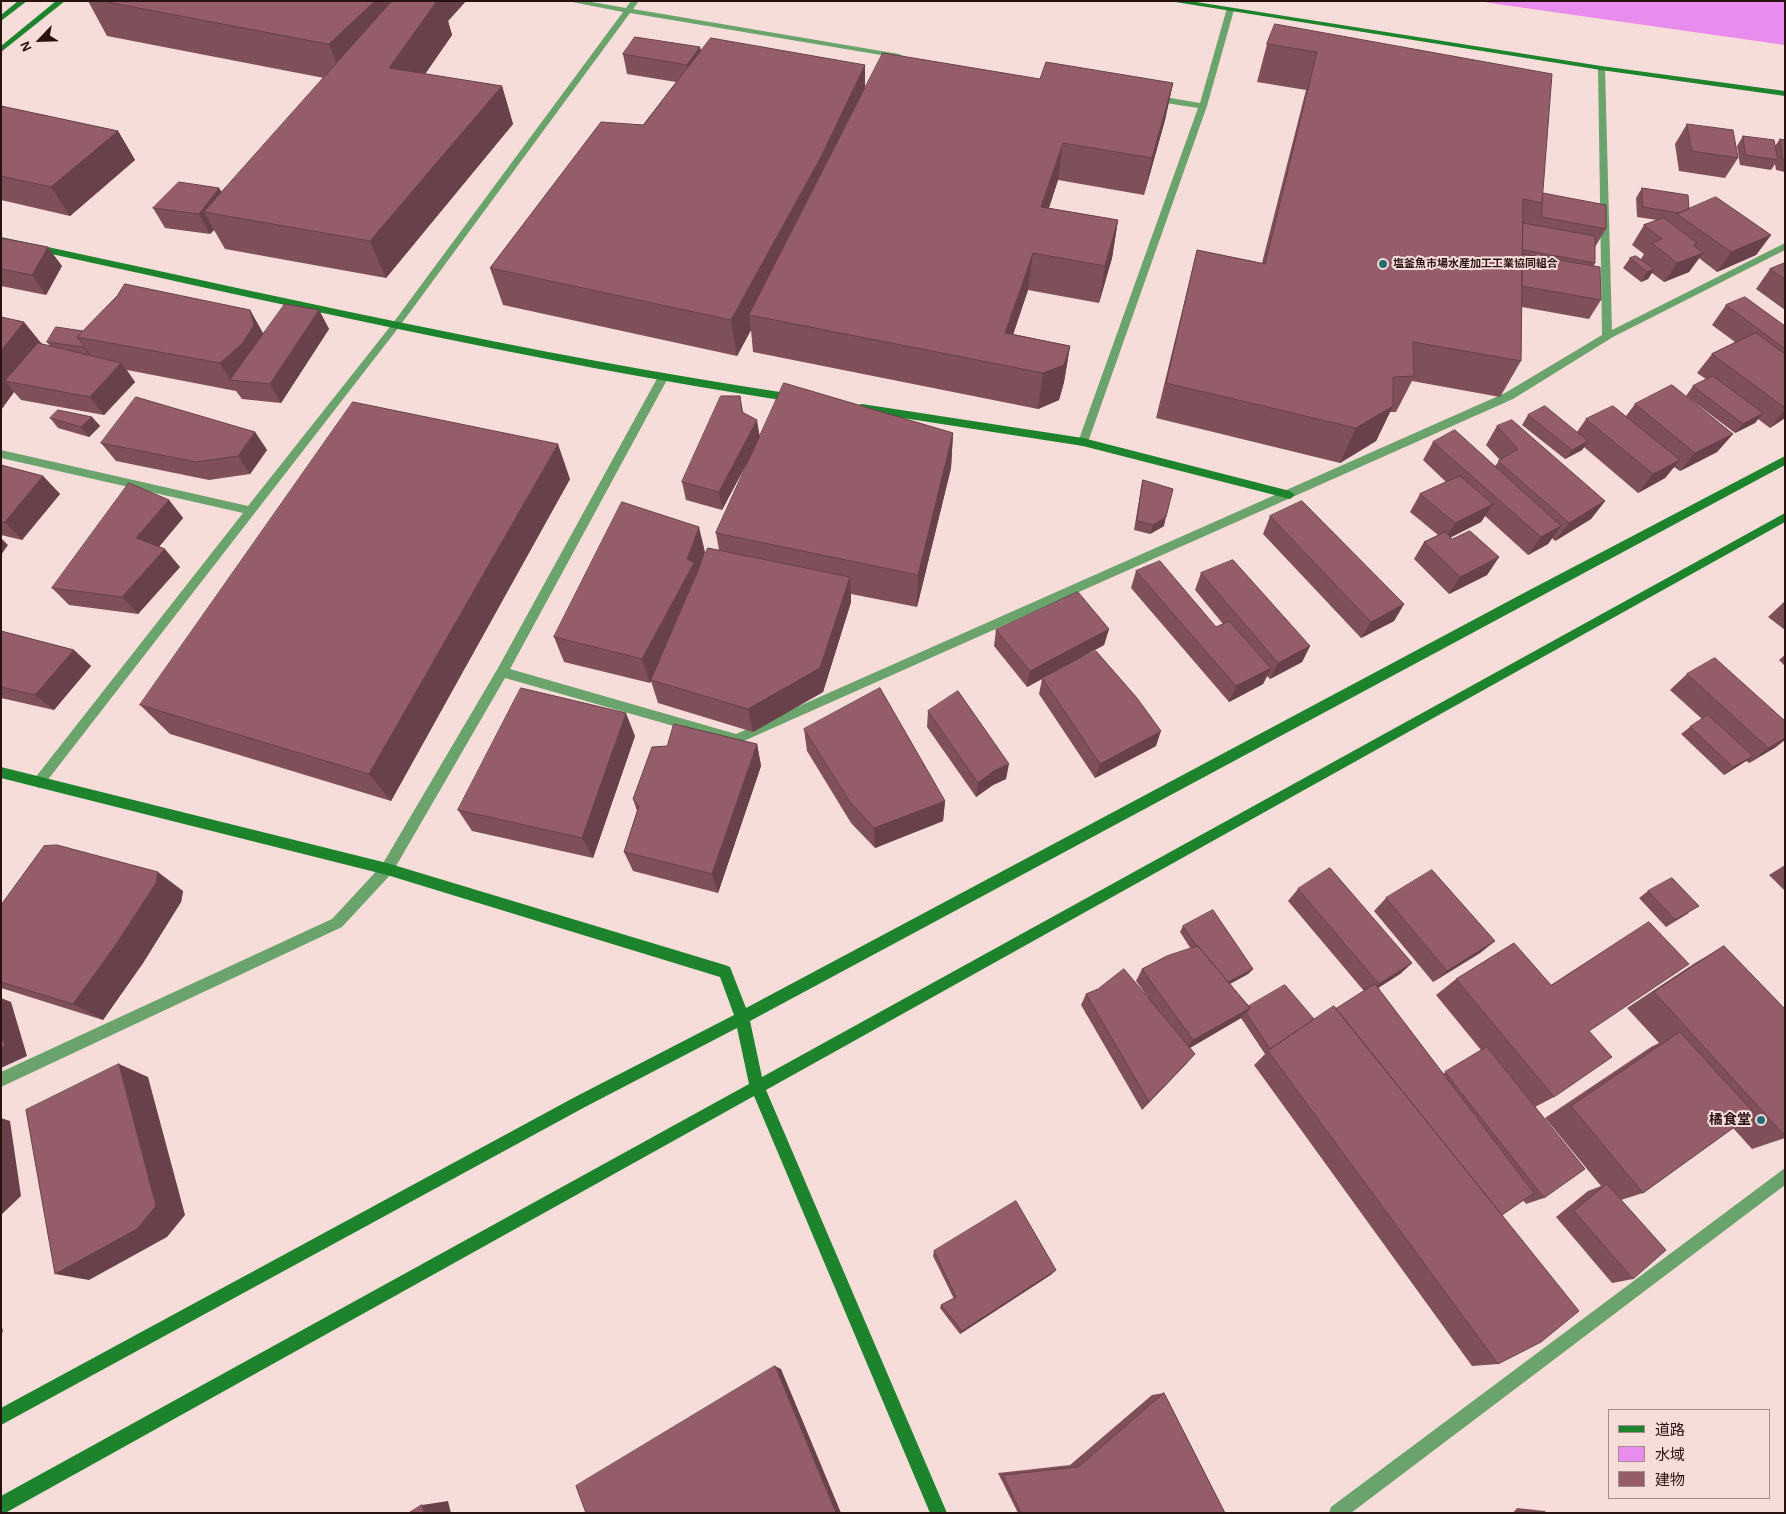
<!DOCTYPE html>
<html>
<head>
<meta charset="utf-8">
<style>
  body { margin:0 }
  #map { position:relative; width:1786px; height:1514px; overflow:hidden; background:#f7ddda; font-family:"Alegreya Sans","Noto Sans JP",sans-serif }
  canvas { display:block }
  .frame { position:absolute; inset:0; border:2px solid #291311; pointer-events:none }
  .legend { position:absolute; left:1608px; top:1409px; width:162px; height:90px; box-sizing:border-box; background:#f7ddda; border:1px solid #a58c8a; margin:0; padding:6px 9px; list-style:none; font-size:15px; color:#291311 }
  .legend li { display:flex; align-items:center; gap:10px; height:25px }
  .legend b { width:25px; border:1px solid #a58c8a }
  .north { position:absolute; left:15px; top:15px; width:50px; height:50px; -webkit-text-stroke:4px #f7ddda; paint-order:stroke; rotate:246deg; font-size:14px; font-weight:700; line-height:20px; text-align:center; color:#291311 }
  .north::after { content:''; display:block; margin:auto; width:18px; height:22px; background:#291311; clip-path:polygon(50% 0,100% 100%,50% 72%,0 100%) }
</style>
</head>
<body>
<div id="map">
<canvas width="1786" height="1514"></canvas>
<div class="frame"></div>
<ul class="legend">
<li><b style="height:6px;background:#1d832c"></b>道路</li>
<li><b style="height:14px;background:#e88cee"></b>水域</li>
<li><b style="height:14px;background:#945d69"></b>建物</li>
</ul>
<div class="north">N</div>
</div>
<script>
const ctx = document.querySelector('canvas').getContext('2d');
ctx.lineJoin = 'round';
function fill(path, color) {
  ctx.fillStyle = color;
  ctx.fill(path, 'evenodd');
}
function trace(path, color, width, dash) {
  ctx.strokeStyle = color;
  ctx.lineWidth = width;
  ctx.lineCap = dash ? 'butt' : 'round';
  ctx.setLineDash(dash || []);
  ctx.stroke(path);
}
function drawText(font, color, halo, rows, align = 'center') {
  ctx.font = font + ' "Alegreya Sans","Noto Sans JP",sans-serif';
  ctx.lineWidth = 4;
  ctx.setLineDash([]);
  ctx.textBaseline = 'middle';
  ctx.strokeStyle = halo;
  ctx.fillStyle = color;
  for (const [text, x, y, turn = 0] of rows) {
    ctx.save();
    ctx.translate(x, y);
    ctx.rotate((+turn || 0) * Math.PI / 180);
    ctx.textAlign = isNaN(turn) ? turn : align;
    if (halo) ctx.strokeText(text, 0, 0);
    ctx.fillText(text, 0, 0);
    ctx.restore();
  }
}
fill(new Path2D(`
  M1480,1H1785V45L1490,3Z`), '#e88cee');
fill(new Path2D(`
  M567,1H586L626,8L631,1H639L633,9L899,54L903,56L899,58L630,13L399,327L43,786L39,788L35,786L33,782L35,778L243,513L1,458V450L248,506L393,323L623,12Z
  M1227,8L1234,10L1207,106L1088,442L1083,446L1079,445L1078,442L1198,108L1153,101L1149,98L1153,95L1200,103Z
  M1598,66L1605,68L1612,330L1785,243V250L1613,337L1513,399L737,744L505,678L392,873L342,927L1,1087V1072L332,919L382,865L498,668L659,375L663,374L668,378L510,669L736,734L1505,393L1602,335Z
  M1785,1168V1185L1351,1513H1329L1331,1507Z`), '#6aa46c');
fill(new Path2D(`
  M18,1H27L1,21V15Z
  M56,1H65L1,52V46Z
  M1169,1H1190L1601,66L1785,91V96L1601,70Z
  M1,237C264,293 527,354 793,394L798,398L793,402C527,361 264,300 1,243Z
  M862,404L1083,438L1290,491L1295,495L1290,499L1083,446L858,411L857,408L858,405Z
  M1785,456V465L750,1021L762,1077L1785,513V522L766,1090L947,1513H930L754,1096L7,1512L1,1513V1496L749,1084L737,1028L585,1107L1,1425V1408L575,1097L734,1015L720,977L387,875L1,778V767L387,863L725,965L730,967L746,1008L1522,594Z`), '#1d832c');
fill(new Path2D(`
  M88,1H466L448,21L452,35L425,74L502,86L513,124L386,278L225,249L214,230L210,234L165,228L153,208L219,188L222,192L324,78L107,36Z
  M1275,24L1542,196L1543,193L1606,229L1595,247V263L1594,266L1601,300L1589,319L1522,307L1521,361L1500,397L1412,381L1396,412H1390L1376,441L1340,463L1156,418L1197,250L1262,263L1306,90L1257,82L1267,44Z
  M700,47L701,51L865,65V88L1040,79L1173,83L1165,120L1144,195L1058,180L1049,208L1118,220L1112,258L1099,303L1028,290L1013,334L1070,346L1064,382L1059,400L1038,409L753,352L751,330L737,356L503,305L490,268L643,125L676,82L627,74L623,54Z
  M1,106L118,131L135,160L70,216L1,200Z
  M1687,124L1738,158L1725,178L1679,171L1675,144Z
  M1743,136L1775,146L1780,139L1785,140V172L1776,170L1775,164L1771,170L1740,165L1737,146Z
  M1642,188L1689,209L1771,235L1756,255L1717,272L1699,258L1689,272L1664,282L1652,273L1648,279L1641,282L1623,268L1630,258L1641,259L1644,254L1632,245L1644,225L1657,220L1637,217L1636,198Z
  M1,238L62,266L46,295L1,286Z
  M1785,263V310L1756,289L1770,269Z
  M1726,305L1785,326V418L1770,428L1758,419L1755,423L1735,433L1686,396L1693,386L1706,379L1697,373L1712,354L1735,342L1712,325Z
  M250,310L263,333L319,310L329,329L281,403L242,399L236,391L127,370L135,382L104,415L21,400L14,392L1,410V317L24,322L42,344L50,346L47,342L83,331Z
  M740,396L743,412L760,436L953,433L951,468L917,607L851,594V602L823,692L753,732L658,703L651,681L650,683L564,662L554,637L705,552L698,570L719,550L716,533L751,456L722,510L686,500L682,482Z
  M1635,404L1733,434L1717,452L1680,471L1674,467L1665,478L1638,493L1584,447L1582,450L1565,459L1522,425L1528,415L1577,432L1586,419L1626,416Z
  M92,417L100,426L89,437L58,428L50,418Z
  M1497,426L1605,501L1591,519L1555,541L1552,538L1548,544L1528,555L1485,516L1481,522L1450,537L1452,539L1499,557L1487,575L1449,594L1414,559L1424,542L1438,535L1410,512L1420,494L1446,482L1423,460L1433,442L1495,466L1500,460L1486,445Z
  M255,432L267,450L250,474L209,480L116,461L101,443Z
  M1,465L43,476L60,494L22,540L1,535Z
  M570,479L391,801L170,734L140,705Z
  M1143,480L1164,526L1150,534L1134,530L1141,489Z
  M169,500L183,518L159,547L180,567L138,614L69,605L52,588Z
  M1270,516L1404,604L1394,621L1361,638L1263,534Z
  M1136,571L1216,627L1223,624L1195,590L1201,573L1310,646L1302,662L1270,679L1267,676L1263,684L1229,702L1131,588Z
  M1785,601V630L1768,617Z
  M1109,629L1104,645L1051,674L1156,746L1095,778L1039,694L1042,679L1027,687L994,646L996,630Z
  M1,631L74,650L91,666L54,710L1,698Z
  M1785,655V666L1779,660Z
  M1687,674L1776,747L1749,763L1746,761L1724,775L1681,734L1690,727L1702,719L1670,690Z
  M928,711L1006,779L993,785L976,797L927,727Z
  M804,729L945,801L943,821L875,848L851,823L807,751Z
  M635,736L593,858L472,831L458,810Z
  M757,744L761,766L718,893L633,871L624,852L637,811L633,799Z
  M1785,865V891L1769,875Z
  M1298,889L1412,963L1400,974L1378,988L1443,1074L1481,1050L1436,995L1456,979L1589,1031L1554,1097L1535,1107L1544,1198L1526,1204L1523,1200L1502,1215L1498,1364L1472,1366L1254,1065L1265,1054L1241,1018L1190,1048L1187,1063L1142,1110L1081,1005L1086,994L1149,999L1136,981L1142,969L1191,949L1180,932L1183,926L1253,969L1248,974L1230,984L1249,1006L1314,1019L1336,1009L1364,991L1288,901Z
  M183,891L181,902L143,963L103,1020L1,988V905Z
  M1648,891L1689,913L1666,927L1639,898Z
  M1386,898L1495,941L1480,953L1433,982L1374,911Z
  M1724,946L1785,1009V1138L1752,1149L1733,1128L1643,1193L1621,1200L1633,1279L1612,1283L1556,1217L1588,1191L1601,1186L1545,1118L1651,1047L1659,1043L1627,1008L1695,963Z
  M934,1251L1052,1274L960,1334L940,1308L941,1305L954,1299L933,1256Z
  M1164,1393L1225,1513H1018L998,1473L1070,1465L1152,1395Z
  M1517,1508L1545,1511L1546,1513H1513Z`), '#7f505a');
fill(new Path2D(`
  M375,1H402L344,82L329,44Z
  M437,1H466L448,21L452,35L403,106L389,68Z
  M700,47L703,66L690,85L687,65Z
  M865,65V103L749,315L751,330L737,356L731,320Z
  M1173,83L1165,120L1144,195L1152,158Z
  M502,86L513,124L386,278L370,241Z
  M118,131L135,160L70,216L51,187Z
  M1063,143L1058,180L1037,244L1041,207Z
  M219,188L230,208L204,212L214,230L210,234L199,214Z
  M1118,220L1112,258L1099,303L1105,266Z
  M1771,235L1756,255L1717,272L1731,252Z
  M1697,243L1686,259L1703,253L1689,272L1664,282L1677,263L1693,245Z
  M48,247L62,266L46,295L32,275Z
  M1033,253L1028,290L1003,365L1005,333Z
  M1654,269L1648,279L1641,282L1647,272Z
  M250,310L266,339L230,380L220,363Z
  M319,310L329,329L281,403L270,384Z
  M24,322L46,350L5,381L14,392L1,410V351Z
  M84,346L91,356H90L83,347Z
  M1070,346L1064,382L1059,400L1038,409L1043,373Z
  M121,363L135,382L104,415L90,397Z
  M1393,406L1376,441L1340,463L1356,428Z
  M1785,410V418L1770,428Z
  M1763,413L1755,423L1735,433L1743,424Z
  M92,417L100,426L89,437L81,427Z
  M757,420L760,438L722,510L719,492Z
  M255,432L267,450L250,474L238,456Z
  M953,433L951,468L917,607L918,575Z
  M1733,434L1717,452L1680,471L1695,453Z
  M1588,441L1582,450L1565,459L1572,450Z
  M558,444L570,479L391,801L369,774Z
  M1680,460L1665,478L1638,493L1653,474Z
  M43,476L60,494L22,540L5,522Z
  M169,500L183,518L151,556L136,538Z
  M1605,501L1591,519L1555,541L1569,523Z
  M1493,504L1481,522L1444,541L1455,523Z
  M1166,517L1164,526L1150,534L1153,525Z
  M1561,526L1548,544L1528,555L1541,537Z
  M699,527L705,552L697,575L700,589L650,683L642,659L687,559Z
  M1,538L8,545L1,555Z
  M165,549L180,567L138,614L122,597Z
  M1499,557L1487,575L1449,594L1460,577Z
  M850,577L851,602L823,692L753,732L748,709Z
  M1404,604L1394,621L1361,638L1371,622Z
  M1109,629L1104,645L1027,687L1030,671Z
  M1310,646L1302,662L1270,679L1278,663Z
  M74,650L91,666L54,710L35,695Z
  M1271,668L1263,684L1229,702L1236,686Z
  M626,713L635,736L593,858L582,838Z
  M1161,731L1156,746L1095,778L1100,764Z
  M1785,738V740L1776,747L1749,763L1768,748Z
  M757,744L761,766L718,893L712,874Z
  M1753,756L1743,763L1724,775L1733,767Z
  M1009,764L1006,779L993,785L976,797L978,783L995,770Z
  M945,801L943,821L875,848L874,828Z
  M158,872L183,891L181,902L143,963L103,1020L73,1004Z
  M1495,941L1480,953L1433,982L1447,971Z
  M1412,963L1400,974L1367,995L1379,984Z
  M1253,969L1248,974L1218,990L1222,985Z
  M1,998L11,1002L27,1056L1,1068Z
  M1250,1008L1241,1018L1186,1050L1193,1040Z
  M1195,1054L1187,1063L1142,1110L1149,1102Z
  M119,1064L148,1077L185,1215L167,1237L89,1280L55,1274Z
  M1,1118L10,1121L21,1196L1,1215Z
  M1056,1270L1052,1274L960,1334L962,1331Z
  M1,1322L3,1332L1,1333Z
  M775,1366L781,1369L841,1513H836Z
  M448,1501L451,1513H424L422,1505Z`), '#68414a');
const building = new Path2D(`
  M102,1H375L329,44Z
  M392,1H437L389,68L502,86L370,241L204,212Z
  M1275,24L1552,74L1542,203L1523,199L1521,361L1413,342L1414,376L1393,377V406L1356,428L1166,383L1197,250L1265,264L1317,52L1267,44Z
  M635,37L700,47L687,65L623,54Z
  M711,38L865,65L821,157L731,320L490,268L601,122L643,125Z
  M883,53L1040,79L1046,62L1173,83L1152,158L1063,143L1041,207L1118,220L1105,266L1033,253L1005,333L1070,346L1064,365L1043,373L749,315Z
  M1,106L118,131L51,187L1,176Z
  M1687,124L1733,130L1738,158L1692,151Z
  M1743,136L1774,140L1778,160L1746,155Z
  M1780,139L1785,140V160H1783Z
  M179,182L219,188L199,214L153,208Z
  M1642,188L1688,195L1689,209L1679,213L1643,207Z
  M1543,193L1606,205V229L1542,217Z
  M1716,197L1771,235L1731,252L1677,214Z
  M1664,218L1697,243L1693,245L1703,253L1677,263L1652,243L1662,239L1644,225Z
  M1523,223L1595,236V263L1523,250Z
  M1,238L48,247L32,275L1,269Z
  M1523,254L1600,267L1601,300L1522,286Z
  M1636,256L1654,269L1647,272L1630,258Z
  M1785,263V279L1770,269Z
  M125,284L250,310L254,325L242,344L220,363L77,337L117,296Z
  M1745,297L1785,326V349L1726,305Z
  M285,304L319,310L270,384L230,380Z
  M1,317L24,322L1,351Z
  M56,327L83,331L77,337L84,346L83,347L47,342Z
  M1756,333L1785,354V408L1712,354Z
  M38,343L121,363L90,397L5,381Z
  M1713,376L1763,413L1743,424L1693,386Z
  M784,383L953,433L918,575L716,533Z
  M1672,385L1733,434L1695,453L1635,404Z
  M721,396H740L742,412L757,420L719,492L682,482Z
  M136,397L255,432L238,456L196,462L101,443Z
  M353,402L558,444L369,774L140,705Z
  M1545,406L1588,441L1572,450L1528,415Z
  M1613,406L1680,460L1653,474L1586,419Z
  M58,410L92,417L81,427L50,418Z
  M1512,420L1605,501L1569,523L1498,461L1518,449L1497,426Z
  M1455,430L1561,526L1541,537L1433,442Z
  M1,465L43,476L5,522H1Z
  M1460,476L1493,504L1455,523L1420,494Z
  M1143,480L1173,489L1166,517L1153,525L1137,521Z
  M129,483L169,500L136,538L165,549L122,597L52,588Z
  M1302,501L1404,604L1371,622L1270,516Z
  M622,502L699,527L687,559L694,563L642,659L554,637Z
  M1470,531L1499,557L1460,577L1424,542L1445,532L1452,539Z
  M708,548L850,577L820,668L748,709L651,680Z
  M1233,560L1310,646L1278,663L1201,573Z
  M1160,561L1216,627L1229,621L1271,668L1236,686L1136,571Z
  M1078,592L1109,629L1030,671L996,630Z
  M1,631L74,650L35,695L1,687Z
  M1096,651L1137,698L1161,731L1100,764L1042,678Z
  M1715,658L1785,721V738L1768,748L1687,674Z
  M521,688L626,713L582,838L458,810Z
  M880,688L945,801L874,828L850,802L804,729Z
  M958,691L1009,764L995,770L978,783L928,711Z
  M1708,715L1753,756L1733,767L1690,727Z
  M674,724L757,744L712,874L624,852L639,806L633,799L652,747L667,746Z
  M57,845L158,872L156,883L115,946L73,1004L1,982V905L44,846Z
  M1330,868L1412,963L1379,984L1298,889Z
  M1432,870L1495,941L1447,971L1386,898Z
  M1672,878L1699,906L1675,920L1648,891Z
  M1213,910L1253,969L1228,982L1198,946L1197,947L1183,926Z
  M1649,922L1689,964L1589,1031L1612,1057L1554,1097L1456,979L1514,943L1551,985Z
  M1198,946L1250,1008L1193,1040L1142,969L1167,956Z
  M1724,946L1785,1009V1136L1654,992Z
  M1124,969L1195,1054L1149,1102L1086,994L1098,989Z
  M1375,984L1534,1193L1502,1215L1336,1009Z
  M1285,985L1314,1019L1270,1049L1246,1013L1250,1008L1249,1006Z
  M1334,1006L1579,1311L1541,1342L1498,1364L1268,1051Z
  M1680,1032L1754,1113L1643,1193L1571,1106Z
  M1,1034L5,1046L1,1048Z
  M1487,1047L1585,1169L1544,1198L1445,1072Z
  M119,1064L156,1206L137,1229L55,1274L26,1110Z
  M1607,1184L1666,1250L1633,1279L1574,1211Z
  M1016,1201L1056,1270L962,1331L941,1305L956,1297L934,1251Z
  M775,1366L836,1513H586L576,1486Z
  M1164,1393L1225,1513H1021L1003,1475L1078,1467Z
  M422,1505L424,1513H409Z`);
fill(building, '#945d69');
trace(building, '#68414a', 1);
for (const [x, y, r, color] of [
  [1383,264,5,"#236d75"],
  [1761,1120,5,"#236d75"]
]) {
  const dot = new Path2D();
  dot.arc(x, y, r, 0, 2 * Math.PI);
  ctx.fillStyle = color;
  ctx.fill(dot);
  trace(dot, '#f7ddda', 2);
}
drawText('bold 11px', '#291311', '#f7ddda', [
  ["塩釜魚市場水産加工工業協同組合",1393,264]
], 'left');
drawText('bold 14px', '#291311', '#f7ddda', [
  ["橘食堂",1751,1120]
], 'right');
</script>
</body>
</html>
